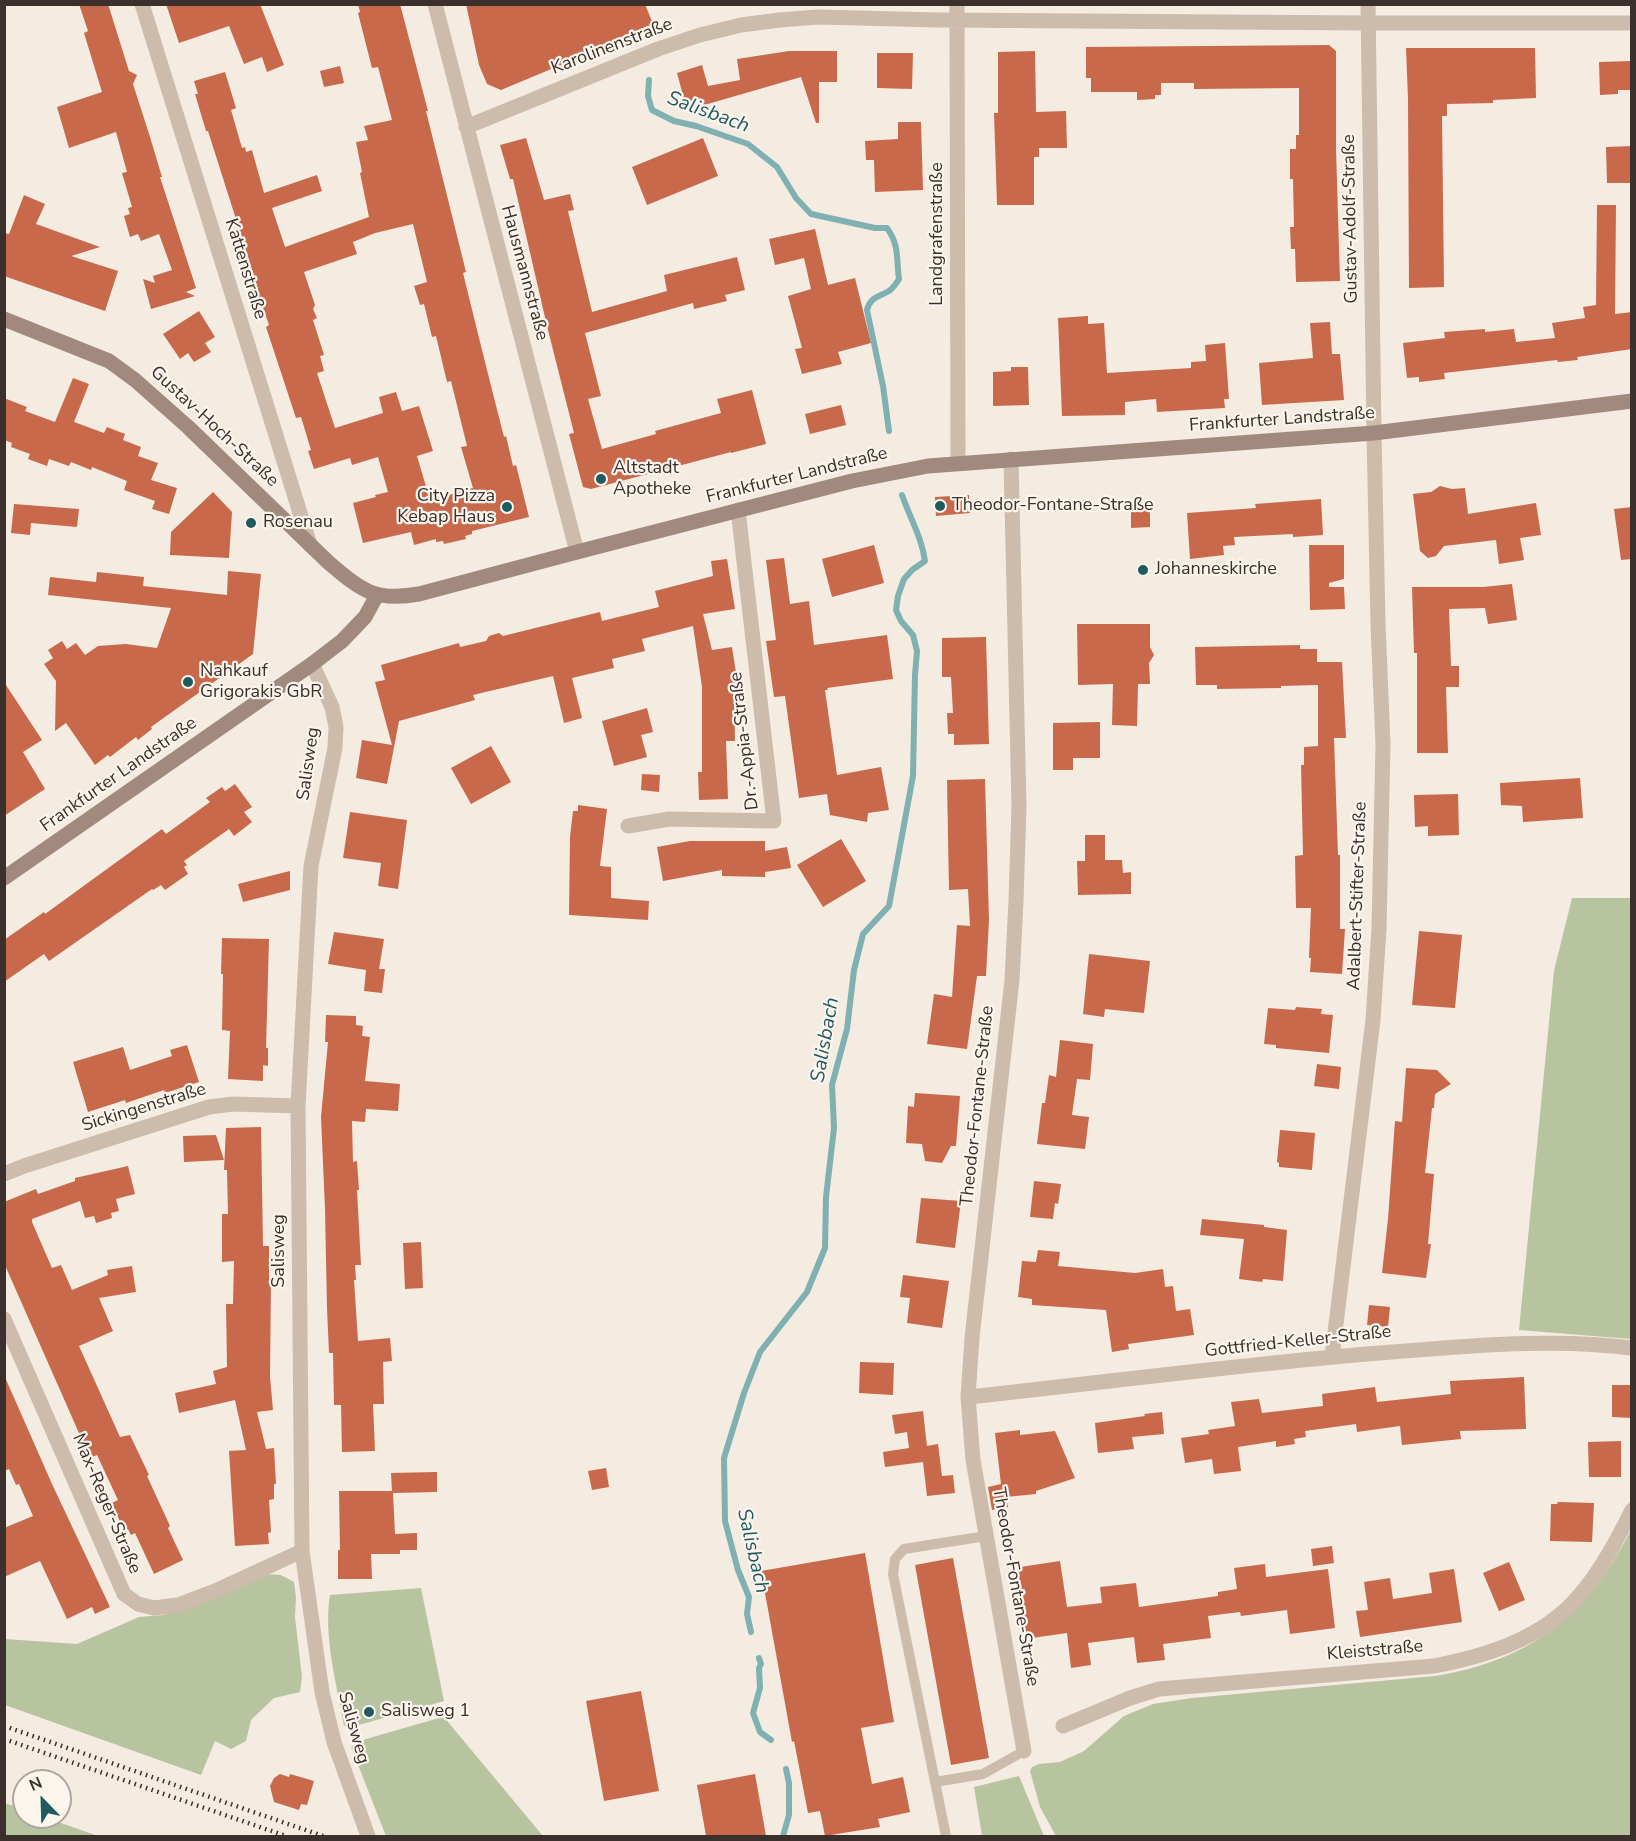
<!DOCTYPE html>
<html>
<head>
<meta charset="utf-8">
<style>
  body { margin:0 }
  #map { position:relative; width:1636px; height:1841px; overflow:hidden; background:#f4ebe1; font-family:"Nunito Sans",sans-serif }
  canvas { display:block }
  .frame { position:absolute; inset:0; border:6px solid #3b302b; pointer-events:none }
  .north { position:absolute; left:12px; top:1769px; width:60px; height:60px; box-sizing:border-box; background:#fbf5ee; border:2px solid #aea6a0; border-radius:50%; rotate:337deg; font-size:16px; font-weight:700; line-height:24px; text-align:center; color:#3b302b }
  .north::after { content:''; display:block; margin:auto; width:21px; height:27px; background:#1f5a5e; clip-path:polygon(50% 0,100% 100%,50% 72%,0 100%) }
</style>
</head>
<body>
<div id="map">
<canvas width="1636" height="1841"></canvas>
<div class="frame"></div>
<div class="north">N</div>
</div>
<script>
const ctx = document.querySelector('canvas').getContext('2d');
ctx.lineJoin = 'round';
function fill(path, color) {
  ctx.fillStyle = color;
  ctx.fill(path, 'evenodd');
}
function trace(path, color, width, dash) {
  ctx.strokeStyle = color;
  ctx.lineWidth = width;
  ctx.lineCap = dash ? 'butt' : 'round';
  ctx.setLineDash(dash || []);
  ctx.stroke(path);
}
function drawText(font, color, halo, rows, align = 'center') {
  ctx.font = font + ' "Nunito Sans",sans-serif';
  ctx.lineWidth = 4.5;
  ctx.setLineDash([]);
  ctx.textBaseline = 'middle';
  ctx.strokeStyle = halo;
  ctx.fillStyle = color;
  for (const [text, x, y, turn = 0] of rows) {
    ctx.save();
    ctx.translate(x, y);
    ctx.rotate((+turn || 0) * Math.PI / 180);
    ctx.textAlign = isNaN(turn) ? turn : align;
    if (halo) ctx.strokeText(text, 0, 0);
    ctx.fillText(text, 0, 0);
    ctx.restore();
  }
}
fill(new Path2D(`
  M1572,898H1631V1339L1519,1330L1554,971Z
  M1631,1530V1836H1056L1040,1807L1030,1771L1032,1767L1039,1764L1060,1762L1084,1751L1124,1716L1153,1704L1192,1698L1435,1676C1532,1660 1586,1616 1631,1530Z
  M266,1574L281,1575L294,1582L296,1597L295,1617L302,1677L300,1692L274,1698L251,1720L246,1741L231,1749L215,1741L201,1775L5,1705V1639L77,1644L139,1617L163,1615L184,1608Z
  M421,1588L444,1701L359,1725L344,1726C337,1685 323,1636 330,1595Z
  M446,1716L448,1722L543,1836H386L351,1747L366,1739Z
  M1019,1776L1044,1836H982L974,1787Z
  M5,1803L24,1810V1817H44L98,1836H5Z`), '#b8c4a0');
trace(new Path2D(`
  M649,80L648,96L652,110L674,121L696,126L748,144L777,167L796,198L811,214L875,228H887C900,246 896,259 899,279C896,284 893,288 889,291C879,297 870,297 867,310L883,386L889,431
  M751,1632L747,1614L749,1597L738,1570L725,1521L724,1458L744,1393L760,1352L807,1292L825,1248L826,1197L834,1128L832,1085L847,1029L854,970L863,934L889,906L913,776L915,675L917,651L913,635L901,621L896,610L898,596L904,579L912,570L925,561C922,538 910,518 902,495
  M759,1658L761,1664L759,1668L760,1688L753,1713L760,1732L771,1740
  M783,1836L789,1815V1783L786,1769`), '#7fb0b2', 6);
fill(new Path2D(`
  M79,4H108L129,71L137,75L133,84L150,137L162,177H160L196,288L186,292L195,296L151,309L143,279L155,283L153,276L172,270L159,234L141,241L138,234L130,237L124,216L130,214L128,208L132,207L122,173L127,172L116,132L69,148L57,107L102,92L84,33L88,31Z
  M166,4H260L284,65L267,72L262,57L244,64L229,26L179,43Z
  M358,4H400L428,111H426L466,272L463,273L484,358L504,437L506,436L513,466L516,465L529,517L472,531V534L465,536L466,539L444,544L443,541L436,542V539L414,545L411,532L363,543L353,503L376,497L375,495L388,492L378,457L352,465L350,458L314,469L308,451L311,450L301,417L296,418L266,327L269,325L255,285V279L208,131H206L195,94H198L194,81L225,72L236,108L231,110L242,148L245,147L246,152L252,150L264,193L317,175L322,191L272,208L285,247L369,217L360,173L362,172L356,142L368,140L364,126L392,120L378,67L372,68L358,13L360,12ZM413,224L427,282L414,286L420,305L424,304L432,337L436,336L447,382L451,381L467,446L461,447L473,488L430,500L417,456L433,451L419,406L402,411L396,392L379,397L383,413L335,428L317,373L324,371L320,356L324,355L313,320L317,318L313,309L315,305L304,272L357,254L353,242L375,233Z
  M466,4H645L653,24L579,54L580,57L501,90L487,84L479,65Z
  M1329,45L1336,51V149L1340,281L1296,282L1295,249H1291L1290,227H1294L1293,179H1290V149H1296V135H1299V88L1194,89V83H1161V95H1155V99L1137,100V92H1091V78H1086V47Z
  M1406,48H1535L1536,98L1493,100V103L1447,104V116H1442L1444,287L1409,288L1408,99Z
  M789,51H837V82H819V123H816L801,77L687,110L677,73L702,65L708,86L740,80L737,59Z
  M1035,51L1036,112L1066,111L1067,148H1039V157H1034V205H997L994,113H998V52Z
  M877,53H913L912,89L877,88Z
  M1632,61V90H1618V94L1600,95L1599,62Z
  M340,66L344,83L324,87L320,71Z
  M898,122H921L923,190L875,192L874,160H866L865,141L898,139Z
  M526,138L544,200L570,194L574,210L568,211L592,312L667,291L664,275L737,257L745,290L725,295L727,301L694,309L693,303L585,333L601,396L588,399L602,449L656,434L655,431L721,413L717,399L752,390L766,444L731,453V452L591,489L583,487L569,434L574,433L547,326L513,179H510L500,145Z
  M703,138L718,176L647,205L632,167Z
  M1632,146V183H1607L1606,147Z
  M24,195L45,204L36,224L100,247L71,256L118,271L105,311L4,276V233L9,234Z
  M1597,205H1616L1615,314L1632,312V349L1577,357L1578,360L1558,362L1557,360L1444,373L1445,379L1419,382V377L1407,378L1403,343L1445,338L1444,332L1485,329V332L1514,329L1516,342L1555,338L1552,323L1585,318L1583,307L1596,305Z
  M815,229L828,285L855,278L871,343L838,352L842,364L802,374L795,349L802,348L788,296L811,289L804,258L775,265L769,239Z
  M199,311L215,337L205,343L211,352L194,362L188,353L180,359L163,334Z
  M1088,316V324L1104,323L1107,373L1191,368V362L1206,361L1205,345L1225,343L1229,399H1224L1225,408L1157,412L1156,399L1125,402V415L1062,416L1058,318Z
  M1330,322L1332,354H1340L1344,400L1262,405L1259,363L1313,358L1310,323Z
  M1011,367H1028L1029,405L993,406V372L1011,371Z
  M73,378L89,384L74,422L104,433L107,427L125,434L123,440L141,447L138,456L158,463L151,480L177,488L169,514L152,509L155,501L124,490L127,481L92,467L91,470L71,462L69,466L49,459L47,466L28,459L30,454L11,447L12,443L4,440V398L27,407L25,411L55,422Z
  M841,405L846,425L810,434L805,414Z
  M1440,486L1452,489L1465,488L1468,514L1536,503L1541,535L1520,538L1524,560L1499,564L1496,540L1444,546L1436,556L1428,558L1420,551L1413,494L1431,492Z
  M213,492L232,512L229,558L170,555L171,532Z
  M969,495L970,513L936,516L935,497Z
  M1321,499L1323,535L1293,537V534L1234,537L1235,545L1223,546L1224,555L1190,559L1187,513L1256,508L1255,504Z
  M14,504L79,509L77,527L31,523L30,535L11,533Z
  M1632,507V559L1621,560L1614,509Z
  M1131,509H1150V527L1131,528Z
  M874,545L884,583L832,597L822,559Z
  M1309,545H1344V579L1329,583V587H1344L1345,609L1310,610Z
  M784,558L790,604L809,601L814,645L887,635L893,679L827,688L828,690H825L837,775L881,767L889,810L868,813L867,822L830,815L827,794L799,798L785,696L774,697L766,641L776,640L766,560Z
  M727,559L735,609L703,614L712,650L732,647L737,679L734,680L735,741H726L728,799L699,800L698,772H702V687L693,626L642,639L645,651L612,659L614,668L572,678L582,718L564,723L553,676L473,695L475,700L399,721L387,784L356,778L362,740L392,745L375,682L385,680L381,665L459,643L460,647L486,641L489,636L499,633L503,636L600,612L602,621L659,607L655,591L713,576L711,561Z
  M228,571L261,574L253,654L151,727L152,729L138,740L136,737L110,757L108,755L95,765L66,723L55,731L56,681L44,664L53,658L48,650L62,641L67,649L76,643L85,655L98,646L126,644L157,648L171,608L48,595L50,577L96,582L97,572L144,577L143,586L227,595Z
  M1512,584L1517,620L1488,624L1485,608L1449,609L1451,666H1459V687H1446L1448,753H1417V653H1414L1412,587H1483Z
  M1077,624H1150V647L1154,655L1149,663L1150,684H1138L1137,726L1112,725L1113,684L1078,685Z
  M986,637L989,744L954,745V734H948L947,713H953L951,677H942V638Z
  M1300,645V649H1317V662H1342L1346,738H1334L1338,855H1340V929H1345L1342,974L1310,972L1311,958H1309L1311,908H1296L1295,856L1303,855L1301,765H1304V747L1318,746V685L1281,686V688L1217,689V685H1196L1195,647Z
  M4,682L42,740L23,752L45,789L4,816Z
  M647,708L653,732L641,735L647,757L614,766L602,721Z
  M1100,722V758H1073V770H1053V723Z
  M491,746L511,782L471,804L451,768Z
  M642,774L660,775L659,792L641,790Z
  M1580,778L1583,818L1523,822L1522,806L1501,805L1500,783Z
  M985,779L989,920L986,976H977L967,1049L927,1044L934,994L952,997L957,925L970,926L968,889L949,890L947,780Z
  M235,784L252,807L244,812L252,822L234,836L229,829L184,861L187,865L184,867L188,874L165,890L161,885L153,890L152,889L49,961L44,954L4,982V940L44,912L45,914L162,829L166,834L210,802L206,798L222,787L225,791Z
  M1458,794L1459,835L1428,836V826L1415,827L1414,795Z
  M578,805L607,809L600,866L611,867V898L649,901L648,920L569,915L570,837L573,811H578Z
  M350,812L407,820L398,889L378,886L381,863L343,858Z
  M1085,835H1105V860H1122L1123,873L1131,872V894L1078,895L1077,861H1085Z
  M841,839L866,881L823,907L797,865Z
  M690,841H765V851L787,847L791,868L765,872V877L722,876V870L663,881L657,847Z
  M290,871V890L243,902L238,884Z
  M1419,931L1462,935L1455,1008L1412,1005Z
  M334,932L384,939L379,969H385L382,993L364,991L366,970L328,964Z
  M222,938L269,939L266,1048H268V1066L263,1065V1081L228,1079L230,1031L222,1030L223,974H221Z
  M1089,954L1150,961L1144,1013L1105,1009L1104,1017L1083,1014Z
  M1296,1007L1322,1009L1321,1014L1333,1015L1329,1053L1276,1048V1045L1264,1044L1268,1008L1295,1010Z
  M326,1015L356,1016V1025L363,1026L362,1036L370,1037L365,1081L400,1084L398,1111L366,1109L365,1122L352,1121L353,1162L357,1161L359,1190H357L361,1265H355L356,1280H354L358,1341L390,1338L392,1361L383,1362L384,1404H373L375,1451L342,1452L341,1405H334L333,1353H329L327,1308L325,1209L321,1117L328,1042H325Z
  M1060,1040L1093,1044L1090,1080L1077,1079L1072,1115L1089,1117L1085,1149L1037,1144L1042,1103H1045L1049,1075L1056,1077Z
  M187,1045L199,1082L165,1093L164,1090L126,1103L125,1100L88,1112L73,1062L123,1047L130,1070L172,1056L170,1050Z
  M1317,1064L1341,1067L1339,1089L1314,1086Z
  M1406,1068L1437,1070L1451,1084L1435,1094L1434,1108H1432L1425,1173L1434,1174L1428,1244H1431L1426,1278L1382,1273L1388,1219L1395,1121L1402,1122Z
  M915,1093L960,1096L956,1146H951L942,1163L925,1161L922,1144L906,1143L908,1106L914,1107Z
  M261,1127L263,1246H269V1278H271L270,1377L273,1410L257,1412L266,1449L274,1448L276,1484H274V1499L269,1500L271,1532L268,1533L269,1544L235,1546L229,1451L246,1450L235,1400L179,1413L175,1393L216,1384L213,1371L227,1367L226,1304H233L234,1261L222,1262V1214H228L227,1170H224L226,1128Z
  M1280,1130L1315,1133L1312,1170L1279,1167V1163L1277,1162Z
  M216,1135L224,1160L184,1162L183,1136Z
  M128,1166L135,1194L116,1199L119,1211L111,1213L112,1218L96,1223L94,1216L85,1218L80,1201L32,1219V1222L52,1268L61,1265L72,1290L108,1275L107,1270L132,1266L136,1292L99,1298L113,1331L79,1346L120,1437L130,1435L149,1475L147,1476L170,1526L168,1528L183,1560L154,1574L135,1533L131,1535L128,1529L124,1531L112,1503L118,1500L97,1455L90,1458L4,1263V1202L36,1189L38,1194L75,1181V1178Z
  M1034,1181L1061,1184L1058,1204L1055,1203L1053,1219L1030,1217Z
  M921,1198L961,1201L955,1248L916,1243Z
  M1202,1219L1264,1225V1227L1287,1230L1283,1281L1263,1279L1262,1282L1239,1279L1244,1239L1200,1235Z
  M421,1242L423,1288L405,1289L403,1243Z
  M1038,1250L1060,1252L1058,1266L1135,1273L1163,1269L1165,1287L1173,1286L1176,1311L1190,1309L1194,1335L1128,1344L1129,1349L1112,1352L1106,1310L1032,1305V1299L1018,1297L1022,1261L1036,1262Z
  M903,1275L949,1281L942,1328L907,1323L910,1298L900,1297Z
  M1369,1305L1390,1307L1388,1327L1367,1325Z
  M860,1362L894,1363L893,1395L859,1393Z
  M4,1375L52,1484L110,1607L95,1614L92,1607L67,1619L40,1561L4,1577V1528L33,1516L19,1484L16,1485L9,1469L4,1471Z
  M1524,1377L1526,1429L1460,1431L1461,1439L1402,1445L1400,1426L1357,1432L1356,1424L1305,1431L1306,1437L1294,1439L1295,1444L1276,1447V1441L1238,1447L1241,1471L1214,1474L1212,1459L1185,1463L1181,1438L1209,1434L1208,1430L1235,1426L1231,1402L1259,1399L1262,1413L1323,1406L1322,1394L1375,1387L1377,1402L1451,1394L1450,1381Z
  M1612,1385H1632V1418L1612,1417Z
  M923,1411L927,1446L938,1444L942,1476L953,1475L955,1493L927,1496L923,1462L885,1467L883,1452L909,1448L907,1432L895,1434L892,1415Z
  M1162,1412L1164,1434L1132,1437L1134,1449L1098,1453L1095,1423L1145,1416L1144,1414Z
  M1020,1430V1435L1055,1431L1075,1478L1036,1491V1494L1006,1497L1008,1507L992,1510L988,1487L1001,1484L995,1433Z
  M1621,1441V1477H1589L1588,1442Z
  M606,1468L609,1487L592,1490L588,1471Z
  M437,1472V1492L393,1493L395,1534L417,1533V1550H400V1554H371L372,1579H338V1550H340L339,1491H392L391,1473Z
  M1558,1502L1594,1503L1592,1542L1550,1541L1551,1504H1557Z
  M1332,1546L1334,1563L1313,1566L1311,1549Z
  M865,1553L894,1722L861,1728L872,1784L903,1777L910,1812L878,1819L880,1827L825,1836L820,1811L808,1813L794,1741L792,1742L761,1571Z
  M953,1558L989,1758L951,1765L915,1565Z
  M1060,1561L1067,1607L1102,1603L1100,1587L1136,1583L1139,1607L1218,1596V1592L1237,1589L1234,1568L1265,1564L1266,1577L1328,1569L1335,1628L1290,1634L1287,1610L1241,1616L1240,1612L1208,1616L1211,1638L1163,1644L1165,1660L1137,1663L1134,1637L1088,1643L1091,1665L1071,1668L1067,1633L1025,1639L1014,1568Z
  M1509,1562L1525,1600L1499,1611L1483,1573Z
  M1454,1569L1462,1622L1360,1637L1356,1611L1368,1610L1364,1582L1390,1578L1393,1599L1432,1593L1429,1573Z
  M641,1691L659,1791L604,1801L586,1701Z
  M280,1774L289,1777L290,1774L314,1781L307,1805L301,1804L299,1810L274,1802L270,1786L274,1778Z
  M755,1774L766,1836H706L697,1785Z`), '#c8694b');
trace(new Path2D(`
  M935,1782L893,1574L895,1559L904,1549L986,1536
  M946,1836L935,1782L983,1774L1024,1751`), '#cdbbac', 10);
trace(new Path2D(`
  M142,4L310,545
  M435,4L577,552
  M957,4L958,463
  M466,127L658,49L700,35L741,25L780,20L817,17L939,20L1368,23H1632
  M1011,459L1019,806L1016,901L1012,980L972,1338L968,1397L973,1460L1024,1751
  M312,664L332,707L336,727L335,748L311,866L298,1106L302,1551L322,1692L334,1742L368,1836
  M628,826L669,819L774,821L738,510
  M4,1174L24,1166L209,1107L233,1104L298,1106
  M4,1319L124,1594L138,1604L154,1608L178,1605L215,1591L302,1551
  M1332,1357L1373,1020L1379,929L1383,744L1378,624L1374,433L1368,4
  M968,1397C1109,1382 1250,1363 1392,1352C1472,1346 1551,1338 1632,1348
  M1063,1726L1130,1698L1159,1689L1434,1666C1486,1656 1542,1639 1578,1597C1600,1572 1617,1540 1632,1510`), '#cdbbac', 15);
trace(new Path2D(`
  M4,319L109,361L135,380L188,427L328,562C361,590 374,602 419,594L577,552L852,481L928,466L1374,433L1632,401
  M4,878L312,664L342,641L365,617L377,595`), '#a18a7d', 15);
trace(new Path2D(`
  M4,1726L323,1836
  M4,1739L286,1836`), '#3b302b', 4.5, [1.5, 4.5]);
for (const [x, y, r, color] of [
  [601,479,6,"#1f5a5e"],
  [940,506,6,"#1f5a5e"],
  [507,507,6,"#1f5a5e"],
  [251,523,6,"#1f5a5e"],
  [1143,570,6,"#1f5a5e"],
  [188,682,6,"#1f5a5e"],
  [369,1712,6,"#1f5a5e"]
]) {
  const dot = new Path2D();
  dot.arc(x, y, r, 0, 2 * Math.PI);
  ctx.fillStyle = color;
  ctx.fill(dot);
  trace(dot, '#fbf5ee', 2);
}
drawText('18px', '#3b302b', '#fbf5ee', [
  ["Karolinenstraße",612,47,-21],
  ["Gustav-Adolf-Straße",1351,219,-91],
  ["Landgrafenstraße",938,234,-90],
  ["Kattenstraße",245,269,73],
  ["Hausmannstraße",524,273,75],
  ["Frankfurter Landstraße",1282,420,-4],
  ["Gustav-Hoch-Straße",214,427,43],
  ["Frankfurter Landstraße",797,476,-14],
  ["Dr.-Appia-Straße",745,741,-97],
  ["Salisweg",309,764,-82],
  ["Frankfurter Landstraße",119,775,-35],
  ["Adalbert-Stifter-Straße",1358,896,-88],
  ["Theodor-Fontane-Straße",978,1106,-84],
  ["Sickingenstraße",144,1108,-17],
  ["Salisweg",280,1251,-90],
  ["Gottfried-Keller-Straße",1298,1342,-6],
  ["Max-Reger-Straße",106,1504,67],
  ["Theodor-Fontane-Straße",1015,1587,80],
  ["Kleiststraße",1375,1651,-5],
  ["Salisweg",353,1728,74]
]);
drawText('18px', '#3b302b', '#fbf5ee', [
  ["Altstadt",613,469],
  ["Apotheke",613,490],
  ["City Pizza",495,497,"right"],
  ["Kebap Haus",495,518,"right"],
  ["Theodor-Fontane-Straße",952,506],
  ["Rosenau",263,523],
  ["Johanneskirche",1155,570],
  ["Nahkauf",200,672],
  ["Grigorakis GbR",200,693],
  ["Salisweg 1",381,1712]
], 'left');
drawText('italic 20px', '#1f5a5e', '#fbf5ee', [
  ["Salisbach",708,113,20],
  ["Salisbach",826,1040,-80],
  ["Salisbach",752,1551,77]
]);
</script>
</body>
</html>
